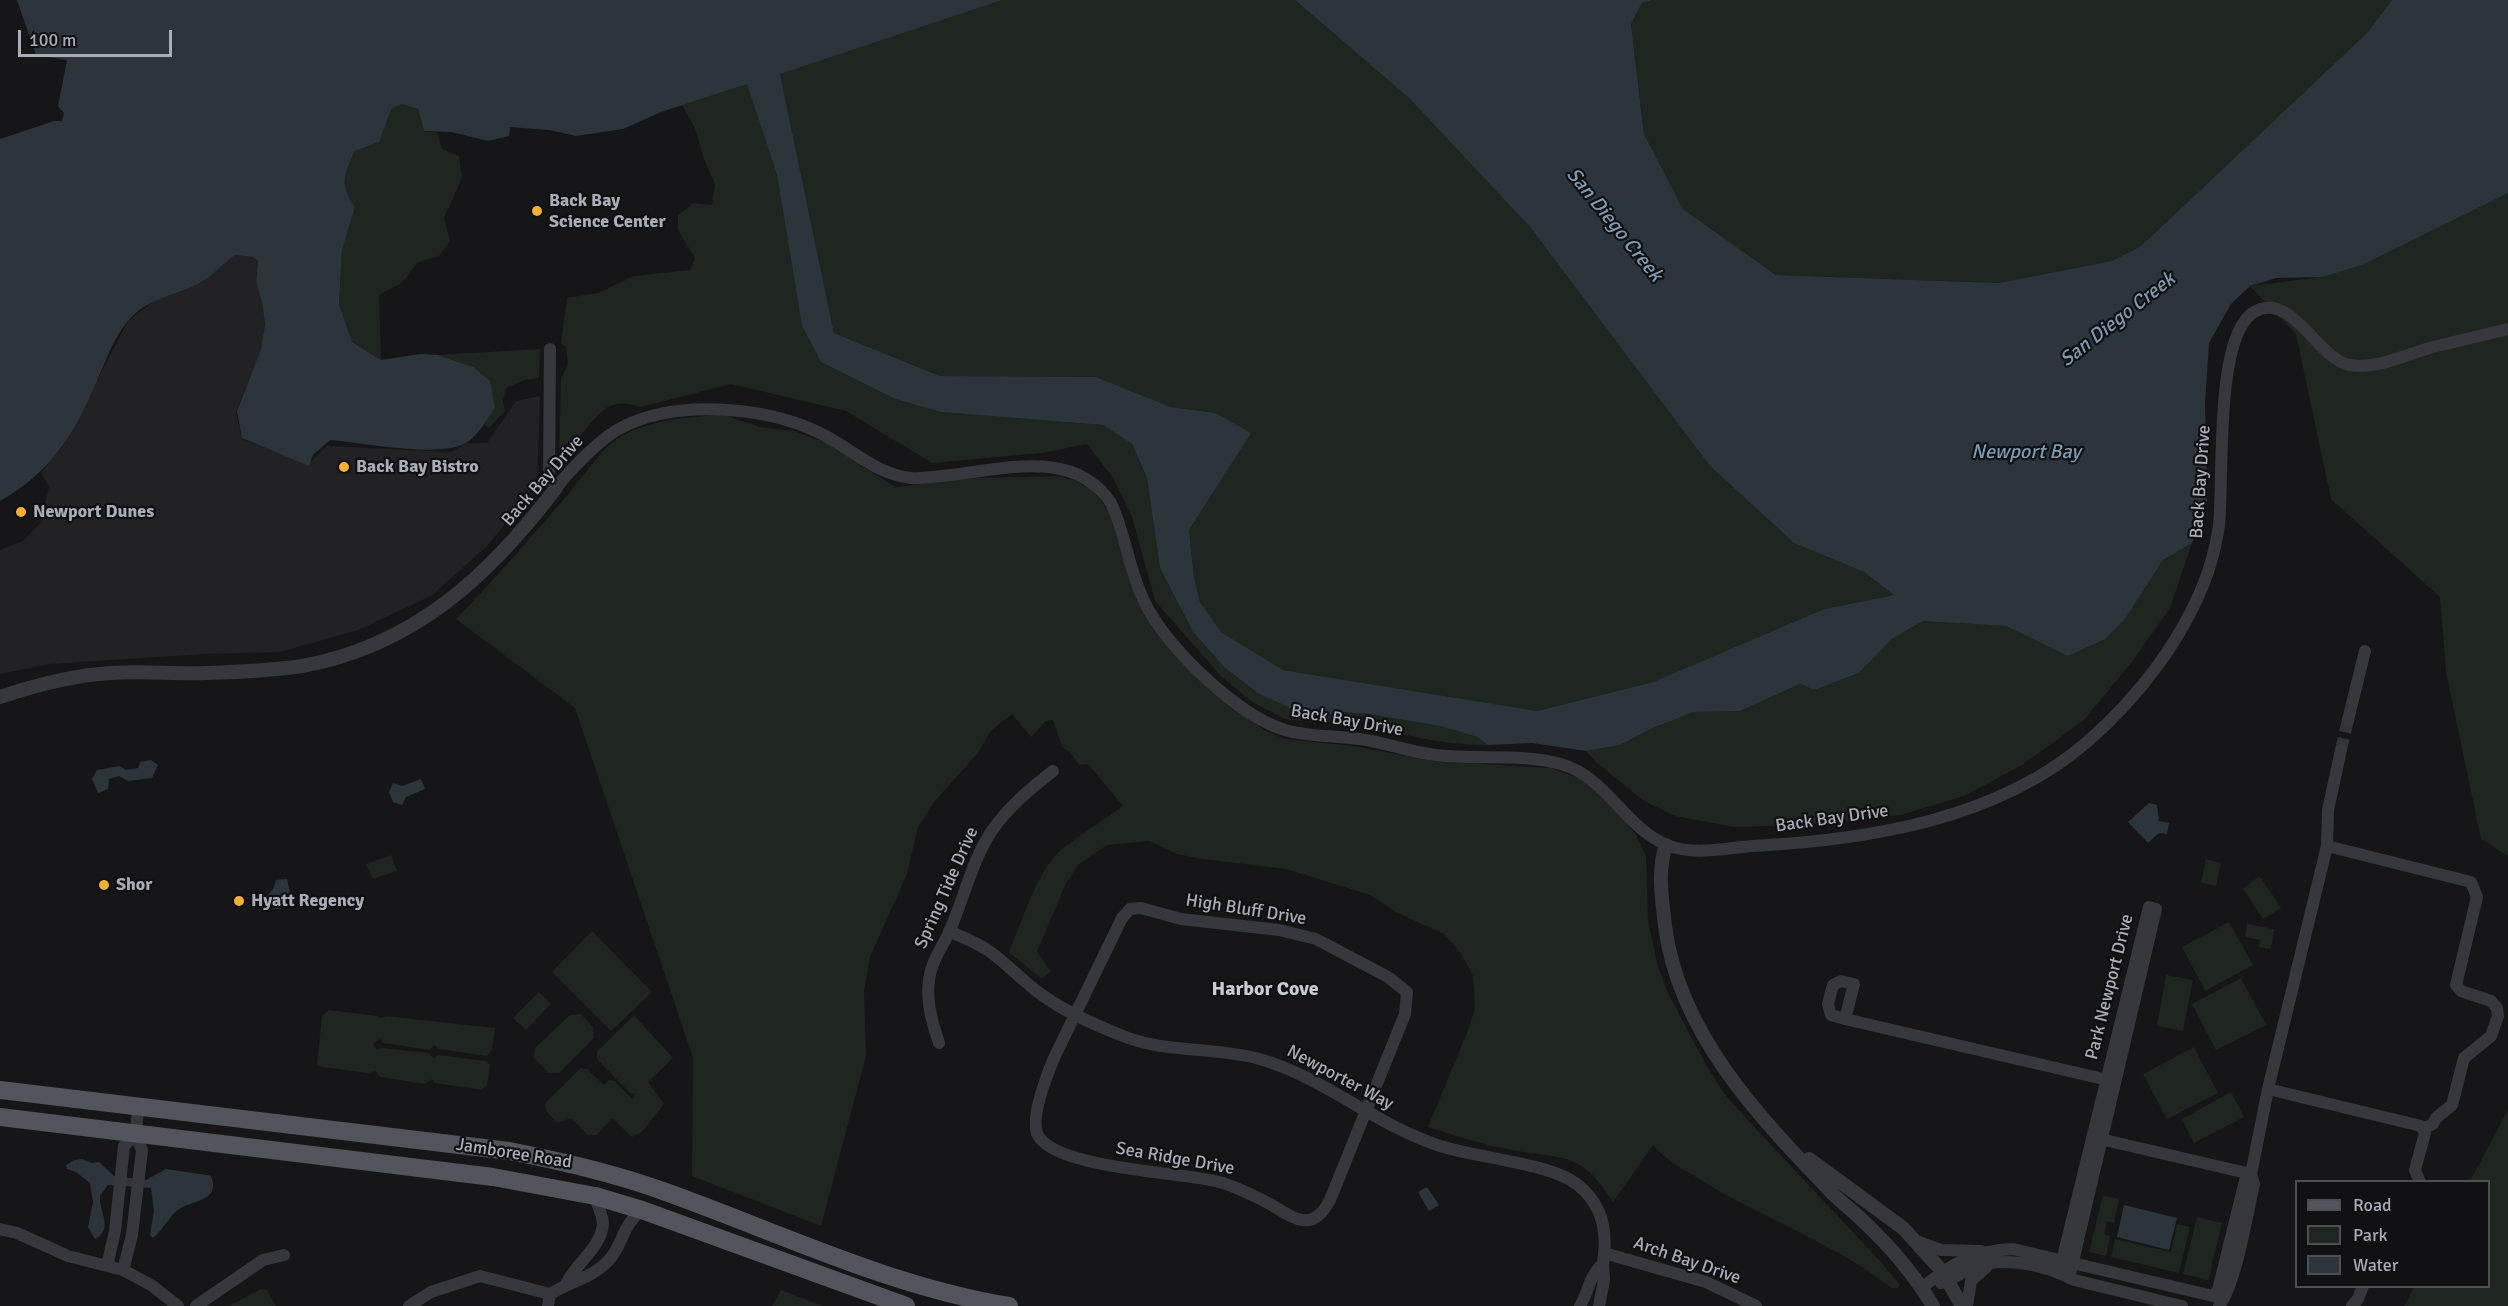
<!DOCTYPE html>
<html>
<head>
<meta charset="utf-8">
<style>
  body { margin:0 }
  #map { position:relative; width:2508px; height:1306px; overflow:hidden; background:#161618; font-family:Signika,sans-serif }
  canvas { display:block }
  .legend { position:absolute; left:2295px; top:1180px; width:195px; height:108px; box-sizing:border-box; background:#111113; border:2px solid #4d4f55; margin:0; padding:8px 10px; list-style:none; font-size:18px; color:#a8adb8 }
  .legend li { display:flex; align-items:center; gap:12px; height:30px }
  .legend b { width:30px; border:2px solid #4d4f55 }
  .scale { position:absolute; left:18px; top:30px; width:154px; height:27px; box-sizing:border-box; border:3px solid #a8adb8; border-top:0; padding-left:8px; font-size:18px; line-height:21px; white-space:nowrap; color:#a8adb8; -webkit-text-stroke:4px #111113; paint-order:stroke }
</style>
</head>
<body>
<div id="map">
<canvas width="2508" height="1306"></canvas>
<ul class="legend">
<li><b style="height:8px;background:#53555c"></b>Road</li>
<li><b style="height:16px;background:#1e261f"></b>Park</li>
<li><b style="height:16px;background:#2c353c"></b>Water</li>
</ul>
<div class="scale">100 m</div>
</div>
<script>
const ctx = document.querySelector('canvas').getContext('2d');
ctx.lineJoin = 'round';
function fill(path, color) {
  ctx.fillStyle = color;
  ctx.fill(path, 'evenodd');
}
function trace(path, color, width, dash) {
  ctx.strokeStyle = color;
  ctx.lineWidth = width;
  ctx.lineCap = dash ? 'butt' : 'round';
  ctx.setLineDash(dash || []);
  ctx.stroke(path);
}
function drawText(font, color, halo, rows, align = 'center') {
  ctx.font = font + ' Signika,sans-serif';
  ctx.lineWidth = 4.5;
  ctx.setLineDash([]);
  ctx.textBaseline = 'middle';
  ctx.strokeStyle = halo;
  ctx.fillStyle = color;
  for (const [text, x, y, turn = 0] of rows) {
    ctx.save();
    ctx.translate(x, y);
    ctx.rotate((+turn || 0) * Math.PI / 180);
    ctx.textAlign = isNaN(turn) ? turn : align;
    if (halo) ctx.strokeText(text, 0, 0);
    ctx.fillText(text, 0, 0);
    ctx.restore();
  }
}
fill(new Path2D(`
  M235,255L254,257L258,261L256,282L262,302L265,324L261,349L236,412L242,439L309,464L327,446L451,452L467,443H487L516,401L540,396L537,485L486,547L431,596L358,630L280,652L204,654L50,664L0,674V550L23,541L40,523L49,487L41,473L63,446L128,321L158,298L202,282Z`), '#222225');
fill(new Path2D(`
  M1002,0H1295L1410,99L1530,227L1710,466L1794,543L1864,572L1894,595L1824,609L1653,682L1536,711L1283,670L1221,632L1200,602L1194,577L1189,530L1250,433L1216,413L1171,407L1096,377L940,376L834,333L780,74Z
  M1652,0H2392L2367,33L2141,246L2112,261L1998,283L1776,275L1683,209L1644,134L1631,24L1642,3Z
  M747,83L777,175L802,326L821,362L895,399L941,412L1103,425L1132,444L1147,478L1160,568L1193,632L1224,667L1259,694L1315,719L1340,712L1368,714L1440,726L1477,737L1488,745C1441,745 1396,735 1353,717L1337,722H1311L1285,719L1252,702L1221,676L1155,601L1132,517L1113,478L1087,444L1042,453L932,463L846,411L731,384L641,407C631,404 623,402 613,405C598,408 569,451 559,465L561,378L568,365L566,347L561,343L567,298L598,293L634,276L690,270L695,258L678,230V215L694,203L712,205L715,184L704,159L695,128L682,105Z
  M402,104L418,109L424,131L437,132L442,149L459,156L462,178L444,218L450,241L439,256L417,263L403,282L379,295L381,360L352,342L339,305L342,250L355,207C339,183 344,176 355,151L379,142L392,108Z
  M2508,193V856L2481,839L2446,672L2440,597L2331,499L2296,334L2250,286L2322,277Z
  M540,349L539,378L524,380L506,388L503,401L505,411L489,428L484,425L495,408L473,367L438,355Z
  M724,415L760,427L794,431L835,446L858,464L896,487L976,478L1057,476L1074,480L1089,488L1101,500L1109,513L1137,601L1158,632L1217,695L1264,730L1285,739L1354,746L1432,761L1551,768L1586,781L1621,816L1636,835L1646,856L1648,920L1657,963L1667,991L1705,1063L1723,1092L1743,1115L1881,1262L1900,1285L1898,1288H1892C1834,1243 1766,1220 1704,1182C1686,1170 1667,1162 1653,1145L1613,1202C1580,1150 1565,1160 1512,1150C1484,1145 1456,1136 1428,1127L1469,1028L1475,1008L1473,976L1461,953L1444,934L1396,912L1370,895L1286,869L1202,859L1177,854L1149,841L1107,845L1079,864L1066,883L1037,952L1051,971L1042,979L1009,952C1022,922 1037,870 1062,849C1081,834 1103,821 1123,806L1088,764L1079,765L1070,752L1062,747L1053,720L1046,721L1031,737L1012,714L991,731L977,754L934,802L918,827L907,874L870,957L864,990L866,1056L821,1226L692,1176L693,1058L575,708L456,619C493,581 528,541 563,500C579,482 596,456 614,441C638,421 694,416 724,415Z
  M2192,543L2170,608L2132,662L2084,720L2022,765L1964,796L1901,815L1804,825L1734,827L1675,816L1644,801L1597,763L1586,751L1620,745L1653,728L1694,712L1740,711L1800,684L1814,690L1859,673L1892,639L1923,621L2006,626L2069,656L2125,619L2163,560Z
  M391,855L397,871L372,879L366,864Z
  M2206,859L2221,863L2216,886L2201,883Z
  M2260,876L2281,908L2263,919L2243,888Z
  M2229,922L2253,965L2205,991L2182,947Z
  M2247,924L2274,929L2271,949L2259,947L2260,940L2245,937Z
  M592,931L652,992L611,1031L552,972Z
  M2166,975L2193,980L2183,1031L2157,1026Z
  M2241,978L2266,1025L2216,1050L2192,1004Z
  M539,992L551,1004L526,1030L513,1018Z
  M329,1010L377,1016L381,1018L386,1016L495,1028L492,1050L487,1056L439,1049L434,1045L430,1050L383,1043L380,1039L373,1044L377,1050L381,1048L429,1053L434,1059L438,1055L486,1061L490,1065L487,1085L482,1090L435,1083L432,1079L425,1084L380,1077L376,1071L368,1073L323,1067L317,1065L322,1016Z
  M581,1014L593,1027L594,1038L559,1073H549L534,1058L535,1048L570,1015Z
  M634,1015L673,1058L648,1082L664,1104L642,1132L632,1137L612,1118L597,1135H588L571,1118L558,1123L546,1111L545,1103L581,1068L587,1069L604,1085L609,1080L615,1081L632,1099L636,1094L630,1093L597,1059V1052Z
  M2194,1047L2218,1093L2167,1119L2143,1074Z
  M2231,1092L2244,1117L2194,1143L2182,1119Z
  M2508,1110V1306H2404L2414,1287L2488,1286V1182L2470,1181Z
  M2103,1195L2119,1199L2114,1223L2107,1221L2104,1234L2110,1236L2106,1256L2089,1252Z
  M2197,1217L2222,1223L2208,1280L2183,1274Z
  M2177,1224L2190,1227L2179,1273L2111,1257L2115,1239L2171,1252Z
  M261,1289L267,1290L276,1306H229Z
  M781,1290L823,1306H772Z`), '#1e261f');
fill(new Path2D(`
  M17,0H1002L780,74L834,333L940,376L1096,377L1171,407L1216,413L1251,433L1189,530L1194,577L1200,602L1221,632L1283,670L1537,711L1653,682L1824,609L1894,595L1864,572L1794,543L1710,466L1530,227L1410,99L1295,0H1652L1642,3L1631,24L1644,134L1683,209L1776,275L1998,283L2112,261L2141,246L2367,33L2392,0H2508V193L2362,265L2322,277L2276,278L2250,286L2231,304L2209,343L2205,404L2207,501L2192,543L2163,560L2125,619L2105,639L2068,656L2006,626L1923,621L1892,639L1859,673L1814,690L1800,684L1740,711L1694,712L1653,728L1620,745L1586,751L1532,743L1488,745L1477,737L1440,726L1368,714L1340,712L1315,719L1259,694L1224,667L1193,632L1160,568L1147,478L1132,444L1103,425L941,412L895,399L821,362L802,326L777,175L747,84L661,112L623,129L576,136L549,130L510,127L509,136L488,141L452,132L424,131L418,109L402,104L392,108L379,142L355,151C344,176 339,183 355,207L342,250L339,304L352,342L381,360L420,354L438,355L473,367L490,381L495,408C487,420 480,432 469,441C445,460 361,442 330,440L313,455L309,466L242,438L237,411L261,349L265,324L262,302L256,282L258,261L253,257L235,255C224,263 214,274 203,281C178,296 148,296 127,322C113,339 105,363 96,383C73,436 51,472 0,501V139L54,121H62L64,113L58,106L67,60L36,55Z
  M151,760L158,765L152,778L128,781L119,776L109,779L108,789L98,793L92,779L97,770L120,766L126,770L138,768L140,762Z
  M421,779L425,789L406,797L402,805L393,802L389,792L393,783L402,786Z
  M2149,803L2157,805L2159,821L2169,823L2167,834L2159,833L2148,843L2128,822Z
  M287,879L290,893L282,899L281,909H273L267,896L273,889L276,880Z
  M82,1159L91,1163L99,1162L114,1176L146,1180L166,1169L207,1175L211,1176C221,1201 193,1200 179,1209C169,1216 163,1230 153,1238L150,1235L154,1211L151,1188L108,1185L100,1196C99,1213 114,1228 95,1239L88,1227L93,1202L90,1183L76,1172L67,1169L66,1165L75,1160Z
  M1427,1187L1439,1205L1429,1211L1418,1192Z
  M2124,1205L2177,1218L2169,1250L2117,1237Z`), '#2c353c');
trace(new Path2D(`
  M2341,750L2348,720`), '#333438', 12, [12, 6]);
trace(new Path2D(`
  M550,349L549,477L556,488C569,471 600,439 619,429C673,399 763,406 818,432C850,447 874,474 911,478C921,479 932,477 942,476C999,471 1073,446 1111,503C1126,535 1129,572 1145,603C1166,647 1238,716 1285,730C1312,738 1343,735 1371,741C1393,745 1414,753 1436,755C1476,760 1523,753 1561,764C1608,778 1625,828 1667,845C1694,856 1725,848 1753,846C1867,840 1997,820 2087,742C2139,697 2185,637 2208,572C2213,556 2217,541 2219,525C2224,480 2214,336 2254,312C2291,290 2318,359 2349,365C2375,370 2408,354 2433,347C2458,341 2483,335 2508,329
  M2348,720L2365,651
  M2327,846L2471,882L2477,897L2456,985L2461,991L2491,1001L2497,1008L2498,1016L2491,1036L2464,1058L2452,1105L2436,1118L2433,1124L2423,1129
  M1141,908L1181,919L1279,930L1316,939L1388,977L1407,992L1405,1014L1330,1200C1324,1211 1316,1222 1302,1220C1292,1219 1279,1209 1270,1204C1253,1195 1237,1187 1219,1182C1184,1172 1050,1169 1037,1133C1031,1116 1047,1075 1054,1058L1122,918L1130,909Z
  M949,931C962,937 975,942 986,949C1006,962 1022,981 1042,995C1067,1013 1095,1025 1123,1036C1165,1053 1213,1047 1256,1058C1323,1076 1375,1125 1440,1146C1477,1158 1551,1163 1578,1185C1603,1205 1608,1233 1603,1263
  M1845,1019L1854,984L1841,981L1833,985L1828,1004L1831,1015L1845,1019L2112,1081
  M939,1043C932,1022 926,1002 929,980C931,961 943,947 950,930C964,898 972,861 991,832C1007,808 1030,789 1053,771
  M2268,1089L2421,1126L2425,1133L2415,1170L2420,1182
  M2096,1138L2251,1174
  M0,1229L17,1233L68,1256L123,1270L151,1285L178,1306
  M1916,1241L1941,1250L1981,1251
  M1604,1253L1706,1282L1756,1306
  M107,1266L115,1231L124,1146L135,1135L139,1105
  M123,1270L132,1235L142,1150L135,1135
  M2059,1273L2149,907L2156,909L2069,1278
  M1941,1283C1953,1280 1962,1271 1974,1267C2005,1256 2046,1265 2074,1280L2182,1306
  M566,1284C576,1263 601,1248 603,1224C603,1216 597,1204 595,1196
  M1922,1288C1950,1264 1976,1250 2013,1249L2213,1296L2218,1290L2245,1181L2251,1174L2268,1089L2327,846L2328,810L2341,750
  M196,1306L263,1260L284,1255
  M409,1306L431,1292L480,1276L550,1294
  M548,1306L550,1294C569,1282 592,1278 608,1261C624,1245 620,1227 642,1210
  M1580,1306C1590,1289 1587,1280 1603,1263L1604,1280L1599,1306
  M1967,1306L1971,1281L1986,1267
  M2219,1306C2236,1284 2247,1214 2254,1184L2251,1174
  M2352,1306L2358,1299L2363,1286`), '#37383d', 12);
trace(new Path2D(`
  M0,697C36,685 73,675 111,673C143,671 175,674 206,673C238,672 270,671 302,666C414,646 490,575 556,488
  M1666,845C1657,872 1662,898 1665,926C1679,1035 1761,1119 1834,1195C1842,1203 1852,1210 1861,1219C1888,1244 1914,1274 1933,1306
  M1809,1159L1903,1228L1942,1271L1962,1306`), '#37383d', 14);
trace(new Path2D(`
  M0,1090L509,1151C561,1161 613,1173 663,1191C778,1232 888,1286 1009,1306
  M0,1117L493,1177L595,1196L642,1210L906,1306`), '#53555c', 18);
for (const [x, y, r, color] of [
  [537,211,6,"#f2b134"],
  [344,467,6,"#f2b134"],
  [21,512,6,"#f2b134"],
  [104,885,6,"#f2b134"],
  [239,901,6,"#f2b134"]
]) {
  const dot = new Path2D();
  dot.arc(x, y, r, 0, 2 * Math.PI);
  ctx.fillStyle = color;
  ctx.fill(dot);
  trace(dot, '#111113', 2);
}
drawText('bold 18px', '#a8adb8', '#111113', [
  ["Back Bay",549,201],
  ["Science Center",549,222],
  ["Back Bay Bistro",356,467],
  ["Newport Dunes",33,512],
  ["Shor",116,885],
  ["Hyatt Regency",251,901]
], 'left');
drawText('18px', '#a8adb8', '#111113', [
  ["Back Bay Drive",543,481,-49],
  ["Back Bay Drive",2201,482,-86],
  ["Back Bay Drive",1347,721,10],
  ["Back Bay Drive",1832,819,-8],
  ["Spring Tide Drive",947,888,-66],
  ["High Bluff Drive",1246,910,9],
  ["Park Newport Drive",2110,987,-76],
  ["Newporter Way",1340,1078,28],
  ["Jamboree Road",514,1154,9],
  ["Sea Ridge Drive",1175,1159,10],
  ["Arch Bay Drive",1687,1261,19]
]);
drawText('italic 20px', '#7f9bb3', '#111113', [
  ["San Diego Creek",1614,225,51],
  ["San Diego Creek",2118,320,-38],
  ["Newport Bay",2026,453]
]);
drawText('bold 20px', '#c9ccd4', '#111113', [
  ["Harbor Cove",1265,990]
]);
</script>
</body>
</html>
